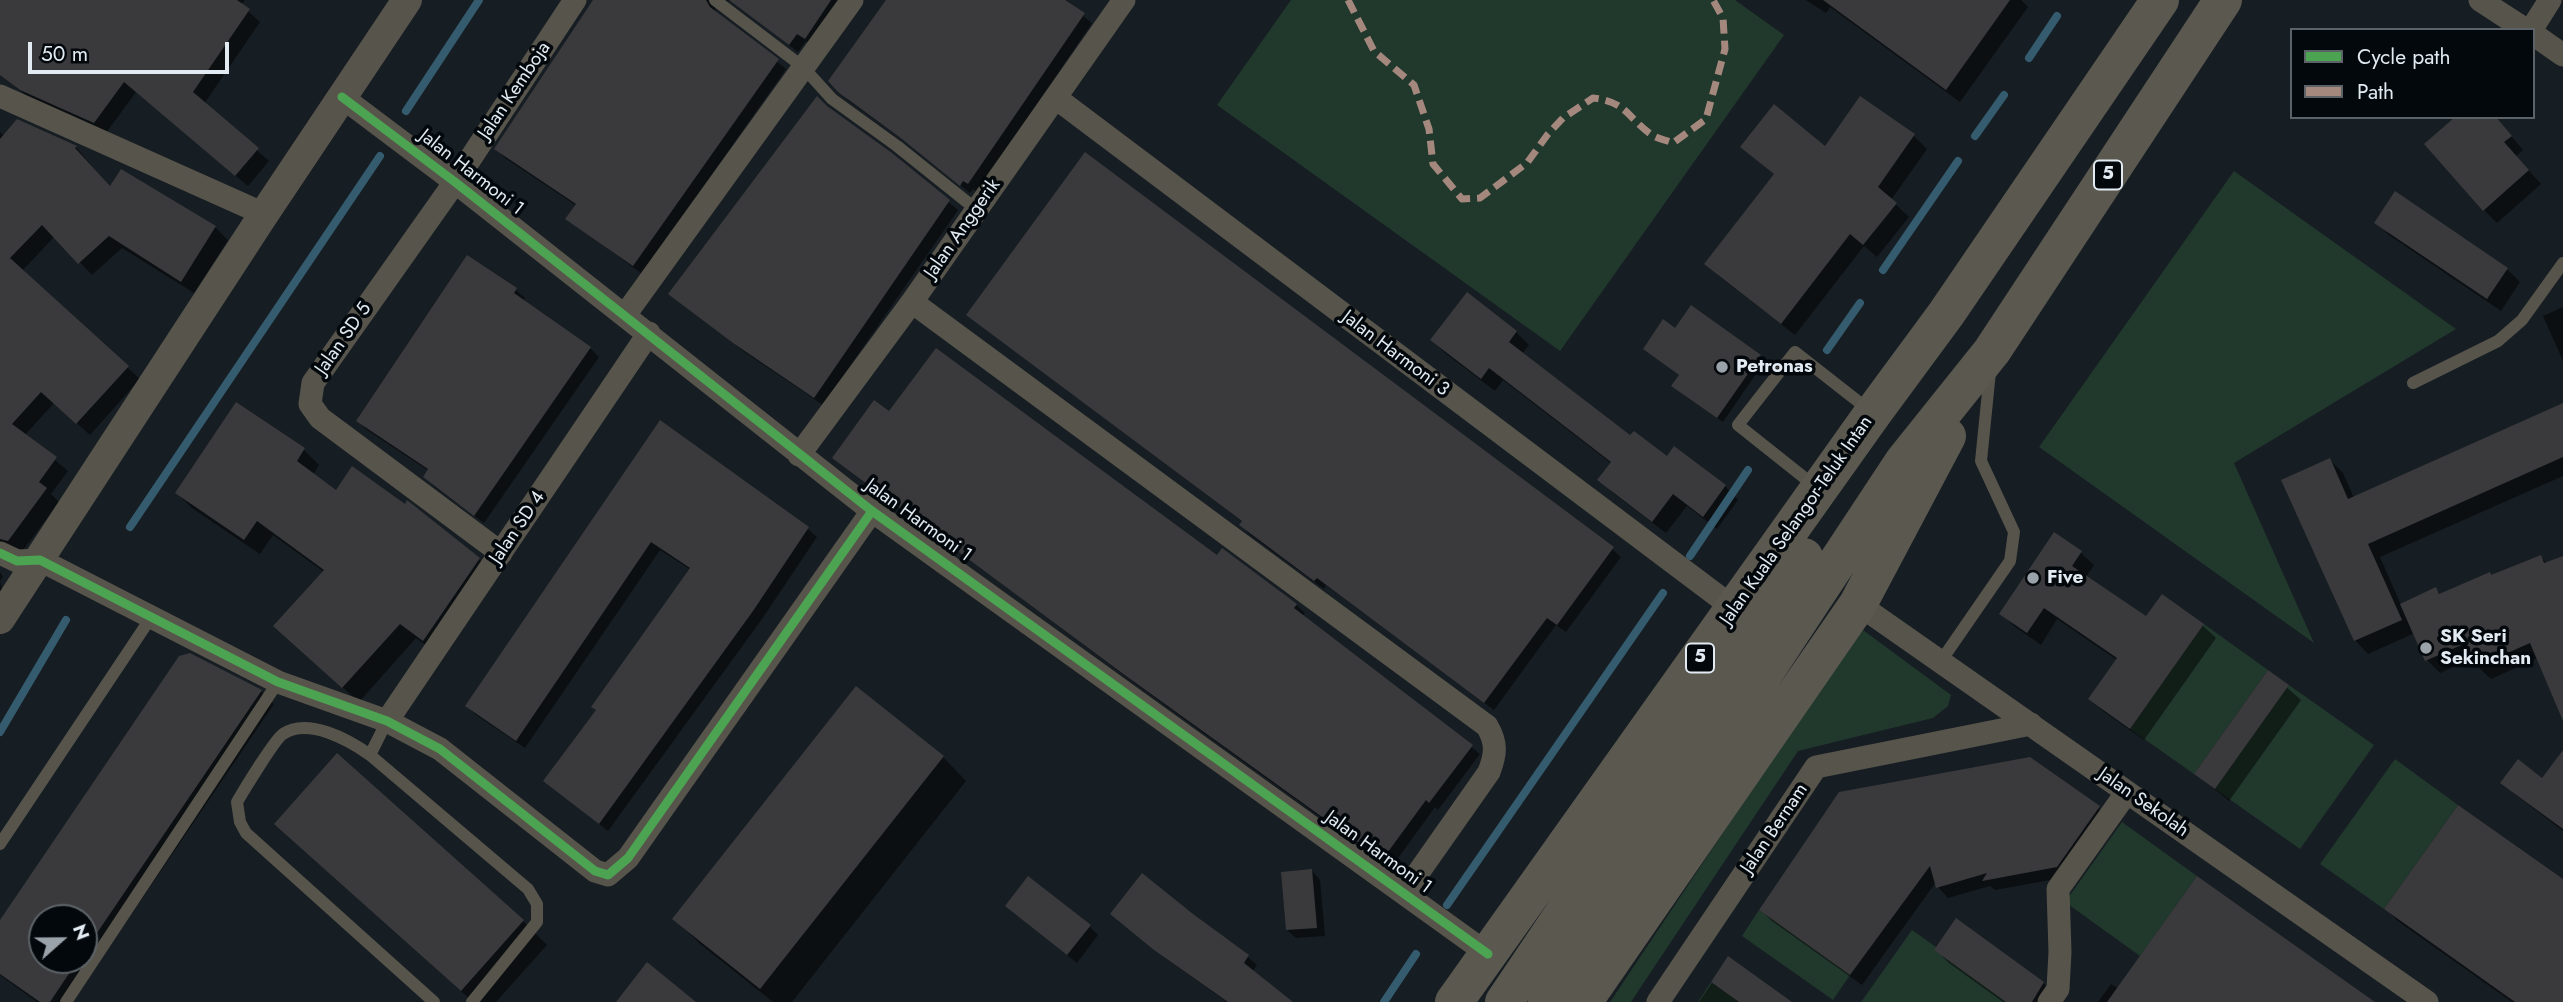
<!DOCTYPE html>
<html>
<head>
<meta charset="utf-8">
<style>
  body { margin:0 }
  #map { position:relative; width:2563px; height:1002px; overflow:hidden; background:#161d23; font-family:Jost,sans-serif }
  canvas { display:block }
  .legend { position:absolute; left:2290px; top:28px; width:245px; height:91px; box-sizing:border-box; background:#03080c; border:2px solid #5c6368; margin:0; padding:9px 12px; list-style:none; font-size:21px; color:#e2ebf2 }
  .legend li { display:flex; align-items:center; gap:14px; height:35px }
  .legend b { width:35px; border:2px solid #5c6368 }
  .north { position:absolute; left:28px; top:904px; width:70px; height:70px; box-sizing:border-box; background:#03080c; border:2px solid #5c6368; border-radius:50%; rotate:69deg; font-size:19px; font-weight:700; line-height:28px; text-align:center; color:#e2ebf2 }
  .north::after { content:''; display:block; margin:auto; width:24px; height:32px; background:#9ba3aa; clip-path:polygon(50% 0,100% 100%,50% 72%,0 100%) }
  .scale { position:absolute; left:28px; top:42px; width:201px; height:32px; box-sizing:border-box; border:4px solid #e2ebf2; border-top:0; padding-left:9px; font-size:21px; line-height:24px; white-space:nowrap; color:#e2ebf2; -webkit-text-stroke:5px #03080c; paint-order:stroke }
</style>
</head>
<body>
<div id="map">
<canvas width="2563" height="1002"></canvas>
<ul class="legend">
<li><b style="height:9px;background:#4ca352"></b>Cycle path</li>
<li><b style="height:9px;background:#a5887d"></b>Path</li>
</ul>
<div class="north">N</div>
<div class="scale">50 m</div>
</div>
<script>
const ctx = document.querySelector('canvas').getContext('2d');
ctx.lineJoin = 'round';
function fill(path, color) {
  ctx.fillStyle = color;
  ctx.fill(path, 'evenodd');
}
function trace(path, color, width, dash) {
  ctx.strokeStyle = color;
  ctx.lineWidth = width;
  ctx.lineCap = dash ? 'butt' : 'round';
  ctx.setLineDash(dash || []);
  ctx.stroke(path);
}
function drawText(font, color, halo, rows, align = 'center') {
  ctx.font = font + ' Jost,sans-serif';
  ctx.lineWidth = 7;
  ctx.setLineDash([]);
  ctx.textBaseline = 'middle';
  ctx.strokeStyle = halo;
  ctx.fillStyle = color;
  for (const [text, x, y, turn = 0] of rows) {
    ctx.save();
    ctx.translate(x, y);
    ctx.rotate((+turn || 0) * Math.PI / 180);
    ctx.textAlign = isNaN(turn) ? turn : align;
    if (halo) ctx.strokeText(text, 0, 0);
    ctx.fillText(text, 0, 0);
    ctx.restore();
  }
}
fill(new Path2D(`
  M1291,0H1735L1784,35L1560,351L1217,105Z
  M2234,171L2456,329L2234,463L2314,643L2039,447Z
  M2204,624L2268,670L2194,774L2130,729Z
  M1863,630L1951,695L1948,706L1933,718L1798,751L1631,1002H1610L1787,737Z
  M2289,685L2374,745L2300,849L2215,789Z
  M2395,759L2458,805L2384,909L2320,864Z
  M2122,822L2197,876L2140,956L2065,902Z
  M1759,910L1850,975L1833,1000L1742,936Z
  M1912,930L2008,998L2005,1002H1861Z
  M1711,982L1739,1002H1698Z`), '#21382c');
fill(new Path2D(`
  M0,0H245L241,5L260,22L204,104L269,161L248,186L136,92L106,133L33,101L0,74Z
  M596,0H721L716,4L715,13L786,69L642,274L568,218L577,206L505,158L497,149Z
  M724,0H845L814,47L806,41L798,52L731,1Z
  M888,0H1062L1092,23L977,192L973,189L970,193L913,147L849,101L830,81Z
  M1806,0H2021L2028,7L1960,102L1830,7L1826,13Z
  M1861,98L1914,136L1927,149L1891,200L1909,217L1877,257L1864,246L1795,335L1720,277L1707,264L1775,175L1743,147L1826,148Z
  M828,109L891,154L958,210L823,405L743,351L671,294Z
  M2495,117L2523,150L2516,156L2541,184L2497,223L2484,210Z
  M0,132L4,136L76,147L110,188L215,227L228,240L194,293L122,248L92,275L55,236L22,271L140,379L90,435L54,403L25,435L68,471L51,494L59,502L21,553L0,559Z
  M2376,222L2507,269L2520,282L2501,311L2389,235Z
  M516,290L525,298L523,301L590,348L599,357L484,523L434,486L425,477L429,471L367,430L358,421Z
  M1467,294L1516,332L1529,345L1522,354L1631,438L1667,458L1674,448L1725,486L1738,500L1717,529L1687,506L1666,533L1613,493L1600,480L1612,464L1503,380L1495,391L1445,353L1432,340Z
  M2563,307V361L2543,316Z
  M968,314L1612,549L1621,557L1566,632L1556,625L1494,710L1326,585L1324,589L1249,534L1241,525L1243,522Z
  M1676,330L1760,356L1765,361L1723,422L1678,391L1680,376L1645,349Z
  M236,404L304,450L319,465L313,475L336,492L479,559L495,574L439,655L416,638L359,702L291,641L324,572L273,535L260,554L192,508L177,493Z
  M2563,405V476L2380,557L2401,605L2436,589L2441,595L2540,557L2548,564L2563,558V715L2538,658L2491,679L2477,666L2474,658L2440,673L2427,660L2415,633L2368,654L2355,640L2330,460L2343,473L2354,498Z
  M890,414L1217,557L1296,605L1305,613L1302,617L1480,754L1438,810L1435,807L1391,868L1137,685L834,458Z
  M661,423L808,529L817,537L762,619L608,831L545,781L598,711L691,570L660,550L525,748L476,715L467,706Z
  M2055,534L2081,553L2094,565L2086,577L2146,619L2162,597L2203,626L2216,638L2144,740L2103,711L2090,699L2117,660L2057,619L2041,645L2014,626L2001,613Z
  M0,572L3,577L0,581L4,596L0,601Z
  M190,654L261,691L274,704L72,1002H37L0,975V923ZM42,918H84V960H42Z
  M2269,672L2301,700L2229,801L2196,774Z
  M943,757L966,781L792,1002H773L699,943L675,919Z
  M2563,768V831L2516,795L2503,782L2542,780Z
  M2098,808L2109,818L2067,877L1995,890L1990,886L1948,898L1938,887L1936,882L1862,985L1772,921L1761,910Z
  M276,824L523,921L547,945L496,1002H473Z
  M1312,871L1320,880L1325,936L1296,938L1287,930Z
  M2563,881V1002H2512L2399,922L2386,909Z
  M1016,914L1089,926L1098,935L1077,963Z
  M1191,916L1248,957L1257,965L1252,972L1290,1002H1227L1165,958L1121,922Z
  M1936,950L2043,983L2056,996L2053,1002H2003L1949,963Z
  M1728,959L1789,1002H1699Z
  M2111,984L2119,989L2372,1002H2098Z`), '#0007');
trace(new Path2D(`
  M2029,58L2057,16
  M406,111L479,0
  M1975,136L2004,95
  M1883,270L1958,161
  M1827,350L1860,303
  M130,527L380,156
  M1690,556L1748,470
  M0,732L66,620
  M1447,905L1663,593
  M1384,1002L1416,954`), '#355b6e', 8);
fill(new Path2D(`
  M0,0H237L250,9L193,92L259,148L235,176L124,82L94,123L20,90L0,75Z
  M593,0H706L710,7L779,59L633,266L565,219L576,204L494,149Z
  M729,0H831L805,39L797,34L789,45Z
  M886,0H1065L1085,13L968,184L963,181L960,186L902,139L838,92L828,81Z
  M1823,0H2010L1946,90Z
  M817,96L827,106L892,153L950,200L814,398L733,343L668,294Z
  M1860,96L1915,134L1878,187L1897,203L1863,245L1850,234L1781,324L1704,264L1774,174L1740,147L1774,104L1825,146Z
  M2455,117H2496L2512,136L2504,142L2529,170L2483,211L2424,144Z
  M17,119L77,146L75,148L110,186L121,169L216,226L181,282L109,236L78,264L42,225L10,258L129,366L76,424L41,392L12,424L57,457L39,482L47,488L8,541L0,539V139Z
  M1085,152L1614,547L1557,625L1547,618L1484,703L1317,578L1314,581L1239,525L1242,521L966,315Z
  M2395,191L2508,268L2487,299L2374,223Z
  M467,255L517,288L514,293L591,347L474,516L423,477L428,469L356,421Z
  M1467,292L1517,331L1509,342L1630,435L1634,431L1667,456L1674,446L1726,485L1703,517L1673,494L1652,522L1597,480L1611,462L1489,368L1481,379L1430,340Z
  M1691,305L1761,355L1717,418L1671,386L1679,375L1643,349L1663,319L1675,328Z
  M936,348L1217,555L1222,548L1297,604L1294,608L1473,745L1429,803L1426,800L1382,860L1126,676L832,458L874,400L889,411Z
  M236,402L305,448L297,461L336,490L352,466L405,504L407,500L480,558L423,641L400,624L342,688L273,626L324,570L257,521L244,540L175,493Z
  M2563,403V457L2368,544L2402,620L2354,641L2281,480L2330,458L2348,499Z
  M660,420L809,527L753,611L599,824L543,781L596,710L591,707L690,568L651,542L516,741L465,706Z
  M2054,532L2082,551L2072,566L2146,616L2162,594L2204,624L2130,729L2088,699L2117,658L2044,608L2027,633L1999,614Z
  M2541,555L2544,563L2563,556V721L2530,643L2476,667L2466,643L2425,661L2400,604L2436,587L2439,594L2490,572L2491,575Z
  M190,653L262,690L84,952V918H42V960H78L50,1002H40L0,974V920L179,656Z
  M2268,670L2289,685L2215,789L2194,774Z
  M856,686L944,756L760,989L672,919Z
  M2563,750V829L2500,783L2518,759L2542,778Z
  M337,753L524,920L461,991L274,824Z
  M2030,757L2100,806L2057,867L1982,881L1987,873L1936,888L1930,866L1850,975L1759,910L1839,792Z
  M2458,805L2563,879V1002H2515L2384,909Z
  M1312,869L1317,928L1286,930L1281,872Z
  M1142,873L1193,914L1249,955L1244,963L1293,1002H1228L1154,950L1110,914Z
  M1028,876L1091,925L1067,955L1005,906Z
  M2197,876L2242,908L2375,1002H2107Z
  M1956,918L2044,982L2032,1002H2006L1934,950Z
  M1728,956L1792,1002H1739L1711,982Z
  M647,962L696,1002H616Z`), '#3a3a3c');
trace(new Path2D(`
  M715,0L803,67L832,99L897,146L977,210
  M2413,383L2498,341L2522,320L2563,263
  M1816,487L1738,425L1795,352L1869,410
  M1941,661L2010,561L2014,532L1981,461L1990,372
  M370,755L387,721
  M0,844L150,619
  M66,1002L278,682
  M434,1002L246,833L240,822L237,802C244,790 275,739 283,734C308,717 349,740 370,755L528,889L537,904V922L472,1002`), '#57544b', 12);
trace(new Path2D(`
  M2480,0L2526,30
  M2531,30L2550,0
  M2533,34L2563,55
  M0,96L264,214
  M342,97L455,182L872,511L1488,954
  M1056,98L1735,609
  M912,302L1487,726C1497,743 1496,754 1489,772L1404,893
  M625,315L852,0
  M799,455L912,302L1124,0
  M0,553L17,561L40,560L278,682L387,721L440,749L595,871L608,875L628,858L872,511
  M501,553L320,418L310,404L313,383L455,182L575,0
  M1858,604L2427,1002
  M387,721L649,333
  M1658,1002L1816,767L2031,724
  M2049,1002L2058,989L2060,952L2058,889L2127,792`), '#57544b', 23);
trace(new Path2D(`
  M0,619L264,214L407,0`), '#57544b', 30);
trace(new Path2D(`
  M1454,1002L1873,413L1946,314L2160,0
  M1504,1002L1804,557
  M1547,1002L1904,461L1992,351L2223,0
  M1583,1002L1858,604L1947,436`), '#5a584f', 38);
trace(new Path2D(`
  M1348,0L1374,51L1414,85L1429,129L1433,164L1462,199L1480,198L1527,163L1548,134L1563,118L1593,98C1628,102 1627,118 1652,135C1658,139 1666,140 1673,143L1706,119L1725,49L1723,18L1713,0`), '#a5887d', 7, [14, 7]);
trace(new Path2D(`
  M342,97L455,182L872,511L1488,954
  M0,553L17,561L40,560L278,682L387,721L440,749L595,871L608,875L628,858L872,511`), '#4ca352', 9);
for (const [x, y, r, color] of [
  [1722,367,7,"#9ba3aa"],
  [2033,578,7,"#9ba3aa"],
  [2426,648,7,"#9ba3aa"]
]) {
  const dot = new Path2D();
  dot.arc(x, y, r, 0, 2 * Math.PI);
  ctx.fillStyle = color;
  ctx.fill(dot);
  trace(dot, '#03080c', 2.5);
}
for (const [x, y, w] of [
  [2108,175,28],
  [1700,658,28]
]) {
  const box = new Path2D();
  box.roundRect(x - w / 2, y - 14.5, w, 29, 5);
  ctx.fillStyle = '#03080c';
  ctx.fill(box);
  trace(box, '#e2ebf2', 2);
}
drawText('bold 18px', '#e2ebf2', null, [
  ["5",2108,175],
  ["5",1700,658]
]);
drawText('19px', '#e2ebf2', '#03080c', [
  ["Jalan Kemboja",515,91,-56],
  ["Jalan Harmoni 1",471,173,38],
  ["Jalan Anggerik",963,229,-55],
  ["Jalan SD 5",344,339,-55],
  ["Jalan Harmoni 3",1395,354,37],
  ["Jalan Harmoni 1",918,521,36],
  ["Jalan Kuala Selangor-Teluk Intan",1797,521,-55],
  ["Jalan SD 4",518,528,-56],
  ["Jalan Sekolah",2143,803,35],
  ["Jalan Bernam",1775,829,-56],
  ["Jalan Harmoni 1",1378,853,36]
]);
drawText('bold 19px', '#e2ebf2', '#03080c', [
  ["Petronas",1736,367],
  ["Five",2047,578],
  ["SK Seri",2440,637],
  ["Sekinchan",2440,659]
], 'left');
</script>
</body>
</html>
